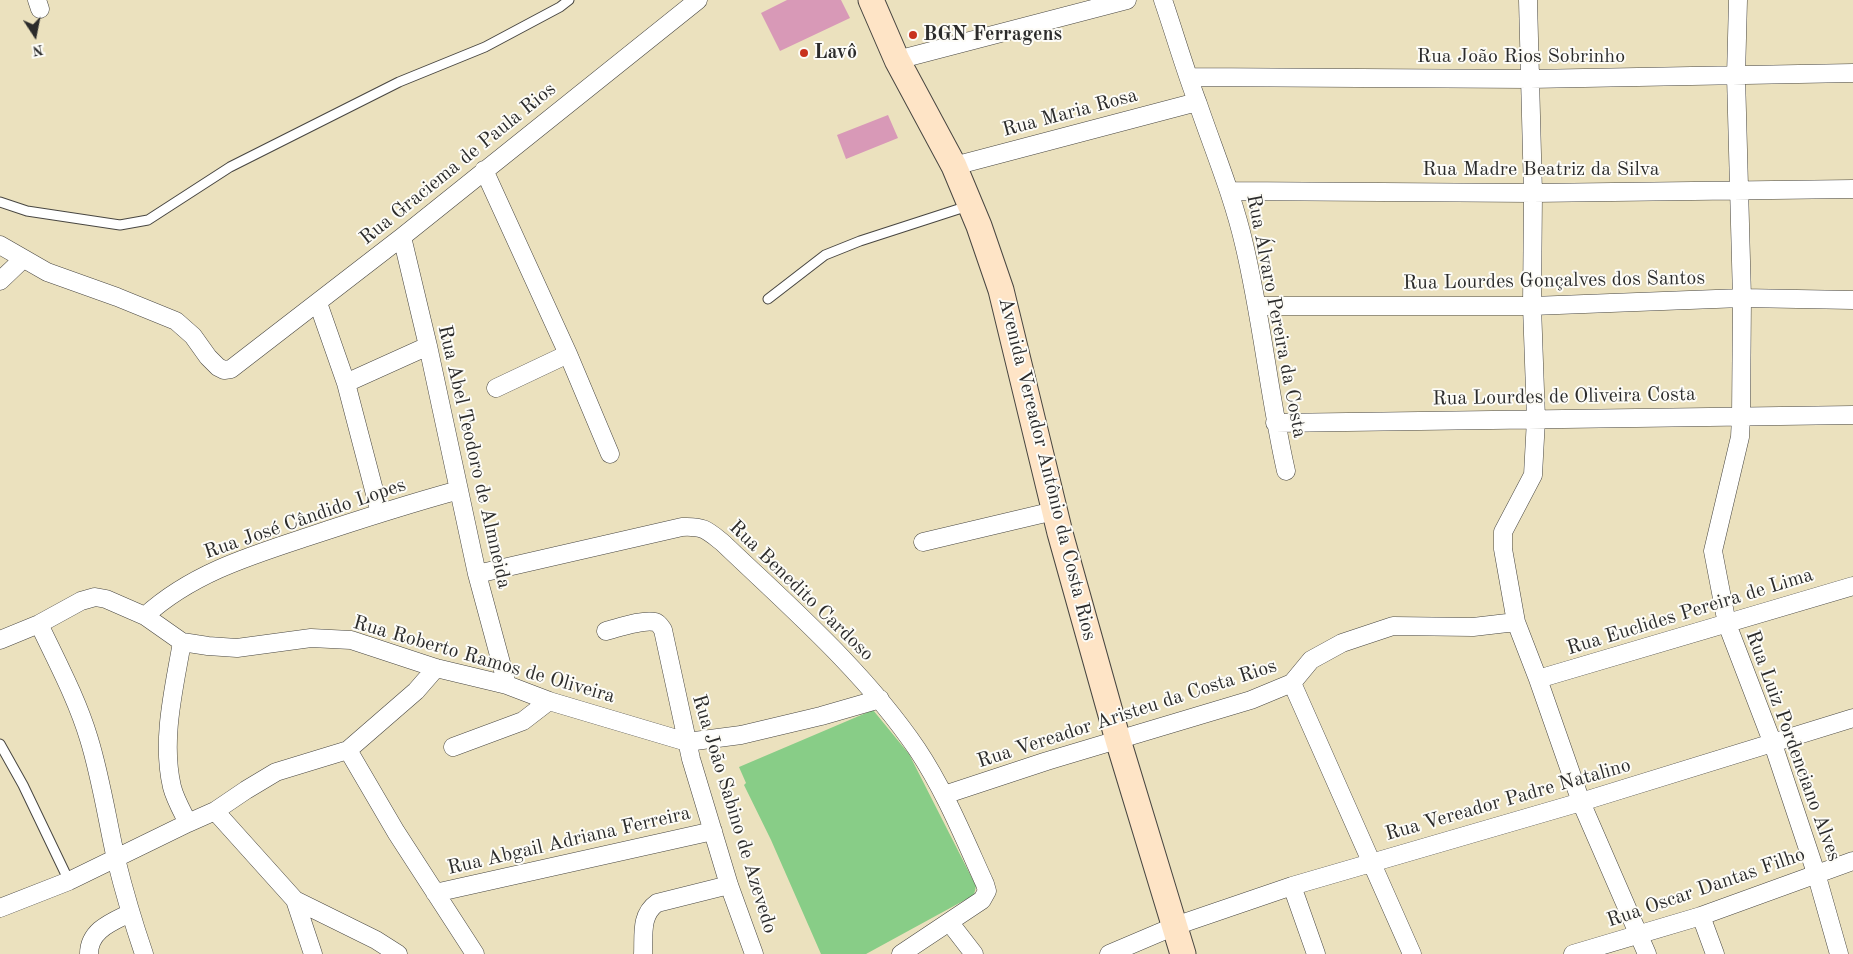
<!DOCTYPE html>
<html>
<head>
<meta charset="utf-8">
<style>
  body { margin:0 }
  #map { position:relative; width:1853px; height:954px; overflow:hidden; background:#ebe1be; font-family:"Old Standard TT",serif }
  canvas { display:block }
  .north { position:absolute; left:10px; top:10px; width:50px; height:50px; -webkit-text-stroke:4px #fdfcf7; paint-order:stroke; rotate:169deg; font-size:14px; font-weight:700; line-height:20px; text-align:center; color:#2b2b2b }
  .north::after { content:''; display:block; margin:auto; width:18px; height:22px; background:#2b2b2b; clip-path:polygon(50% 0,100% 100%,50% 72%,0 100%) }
</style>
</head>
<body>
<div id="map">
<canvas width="1853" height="954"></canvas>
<div class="north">N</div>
</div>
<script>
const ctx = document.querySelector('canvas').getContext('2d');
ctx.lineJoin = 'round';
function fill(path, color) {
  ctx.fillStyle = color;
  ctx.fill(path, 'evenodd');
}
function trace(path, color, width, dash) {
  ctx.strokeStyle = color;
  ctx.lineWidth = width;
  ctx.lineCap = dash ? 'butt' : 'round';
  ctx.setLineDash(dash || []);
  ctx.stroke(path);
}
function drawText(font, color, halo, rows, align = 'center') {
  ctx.font = font + ' "Old Standard TT",serif';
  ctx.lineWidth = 4;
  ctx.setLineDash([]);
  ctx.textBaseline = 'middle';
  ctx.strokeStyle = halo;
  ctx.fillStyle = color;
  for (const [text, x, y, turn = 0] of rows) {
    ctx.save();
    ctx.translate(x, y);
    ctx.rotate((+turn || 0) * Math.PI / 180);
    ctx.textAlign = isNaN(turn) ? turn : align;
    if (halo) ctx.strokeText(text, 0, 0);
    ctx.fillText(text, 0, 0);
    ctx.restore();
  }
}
fill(new Path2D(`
  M873,710L909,754L976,886L974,895L866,954H821L771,840L744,785L746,783L739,767Z`), '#88cd87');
fill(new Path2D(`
  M787,0H841L850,18L780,51L761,13Z
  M888,115L898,138L846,159L837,135Z`), '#d899b7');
const lane = new Path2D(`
  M0,202L27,211L120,225L148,220L230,167L399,82L485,47L560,7L569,0
  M768,299L825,255L860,241L968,206
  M0,744L23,785L69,881`);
const street = new Path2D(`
  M37,0L40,9
  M1163,0C1175,35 1185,70 1198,104C1214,151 1233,196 1244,244C1262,319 1269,396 1286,471
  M1528,0L1533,193L1532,306L1536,419L1533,475L1503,532V549L1516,622L1538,679L1581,802L1647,954
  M1738,0L1736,76L1742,298L1741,417L1740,437L1713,551L1727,624L1773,744L1816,873L1839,954
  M897,60L1127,0
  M1189,77L1530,79L1853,73
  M954,166L1197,102
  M484,170L568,354L610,454
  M1229,191L1533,193L1853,189
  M402,237L428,346L477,574L507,685
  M0,245L47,272L117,297L176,321L193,336L208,357L218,367L224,370L231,369L402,237L698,0
  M0,281L22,260
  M318,303L346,383L380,513
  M1257,306H1532L1742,298L1853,300
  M346,383L428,346
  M496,388L568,354
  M1275,423L1853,415
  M923,542L1054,511
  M477,574L682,527C704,526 707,530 723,543C791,608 864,671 917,749C945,791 964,838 985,884L987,891L982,900L901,954
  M145,616C191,574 249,556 307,537C358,520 408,504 459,490
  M39,624C57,662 77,699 89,739C101,778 107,819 116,859C124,891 133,922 144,954
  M606,631C618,628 643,619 655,622C659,623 661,627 663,630L691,759L729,885L754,954
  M0,640L39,624L81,601L95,597L106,599L145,616L182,642L208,646L237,648L311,638L351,640L436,668L507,685L549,701L687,742L741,735L821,716L880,699
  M182,642C174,689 161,740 172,787C175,799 182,811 188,823
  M1538,679L1853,586
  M1292,683L1412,954
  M453,747L523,721L549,701
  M348,750L396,832L475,954
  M944,795L1047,761L1251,700L1292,683L1311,660L1342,643L1393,626L1473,627L1516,622
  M215,811L295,900L313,954
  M1292,886L1316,954
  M435,893L713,831
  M295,900L376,940L398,954
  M0,908L69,881L188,823L215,811L246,790L276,772L348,750L416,691L436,668
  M1701,916L1715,954
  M950,923L974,954
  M89,954C89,930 112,922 130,913
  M643,954C644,935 640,915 657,903L729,885
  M1109,954L1175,926L1292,886L1581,802L1853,718
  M1573,954L1701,916L1853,861`);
const secondary = new Path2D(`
  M871,0L897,60L954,166L979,226L1001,290L1060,533L1118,740L1183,954`);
trace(lane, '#484641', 11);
trace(street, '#484641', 19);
trace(secondary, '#484641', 27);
trace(lane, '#fff', 9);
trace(street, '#fff', 18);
trace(secondary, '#fee4c6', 25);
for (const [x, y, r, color] of [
  [913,35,5,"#c8321e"],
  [804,53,5,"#c8321e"]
]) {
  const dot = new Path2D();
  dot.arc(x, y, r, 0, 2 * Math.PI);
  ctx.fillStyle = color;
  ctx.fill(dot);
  trace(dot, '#fdfcf7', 2);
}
drawText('bold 20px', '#2b2b2b', '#fdfcf7', [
  ["BGN Ferragens",923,35],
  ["Lavô",814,53]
], 'left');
drawText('20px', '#2b2b2b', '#fdfcf7', [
  ["Rua João Rios Sobrinho",1521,57],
  ["Rua Maria Rosa",1070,113,-15],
  ["Rua Graciema de Paula Rios",458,164,-39],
  ["Rua Madre Beatriz da Silva",1541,170],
  ["Rua Lourdes Gonçalves dos Santos",1554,281,-1],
  ["Rua Álvaro Pereira da Costa",1276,316,79],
  ["Rua Lourdes de Oliveira Costa",1564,397,-1],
  ["Rua Abel Teodoro de Almneida",474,457,77],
  ["Avenida Vereador Antônio da Costa Rios",1047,469,76],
  ["Rua José Cândido Lopes",305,519,-19],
  ["Rua Benedito Cardoso",801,591,44],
  ["Rua Euclides Pereira de Lima",1690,612,-17],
  ["Rua Roberto Ramos de Oliveira",484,660,16],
  ["Rua Vereador Aristeu da Costa Rios",1127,714,-18],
  ["Rua Luiz Pordenciano Alves",1793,746,70],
  ["Rua Vereador Padre Natalino",1508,800,-16],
  ["Rua João Sabino de Azevedo",734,814,73],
  ["Rua Abgail Adriana Ferreira",569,841,-13],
  ["Rua Oscar Dantas Filho",1706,888,-19]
]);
</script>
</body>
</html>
